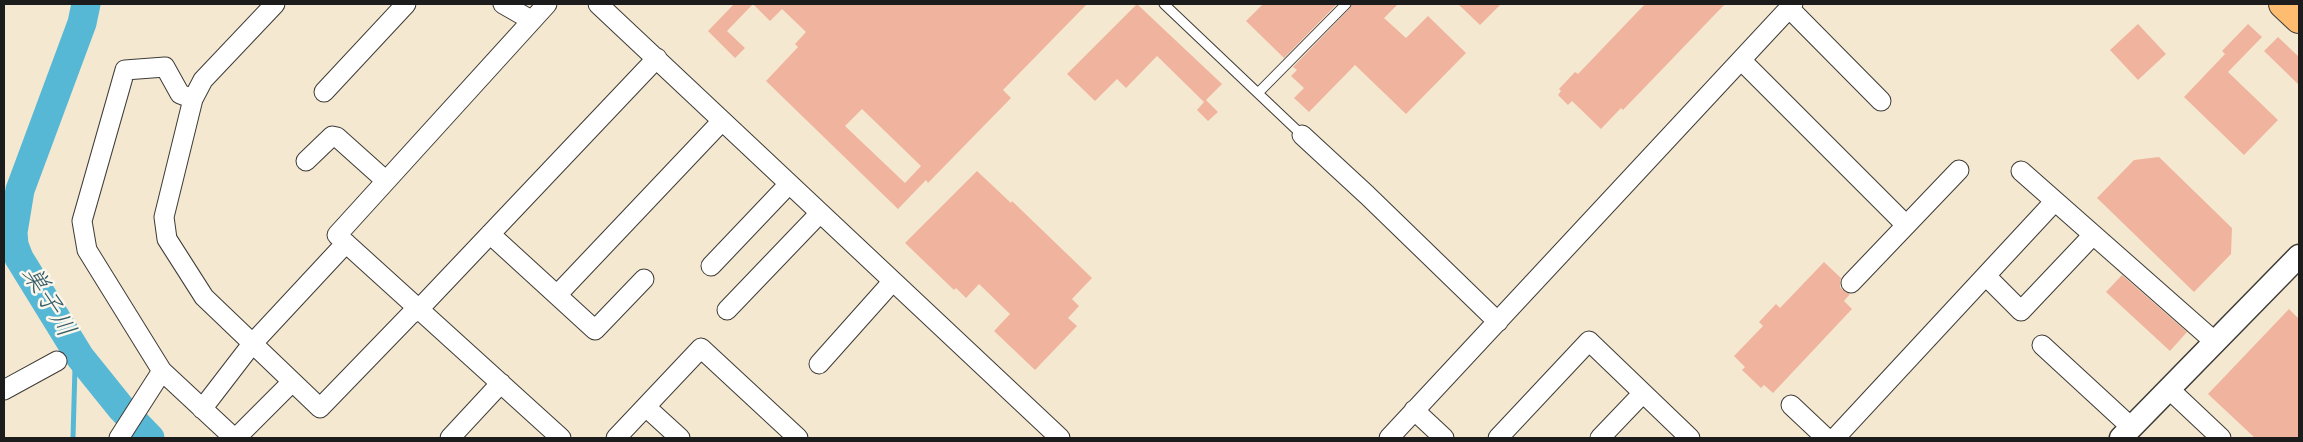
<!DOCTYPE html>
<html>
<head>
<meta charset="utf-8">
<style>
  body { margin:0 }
  #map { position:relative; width:2303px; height:442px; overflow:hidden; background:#f5e8d0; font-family:Caveat,sans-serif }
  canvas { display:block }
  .frame { position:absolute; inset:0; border:5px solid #1c1c1c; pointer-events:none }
</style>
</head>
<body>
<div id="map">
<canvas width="2303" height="442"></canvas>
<div class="frame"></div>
</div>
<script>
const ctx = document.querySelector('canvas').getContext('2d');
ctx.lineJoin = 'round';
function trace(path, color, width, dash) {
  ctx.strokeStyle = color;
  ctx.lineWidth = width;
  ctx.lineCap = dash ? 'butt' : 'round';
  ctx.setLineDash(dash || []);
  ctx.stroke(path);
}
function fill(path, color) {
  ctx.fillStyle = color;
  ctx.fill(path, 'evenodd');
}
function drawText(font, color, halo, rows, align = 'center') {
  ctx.font = font + ' Caveat,"Klee One",sans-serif';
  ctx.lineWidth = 5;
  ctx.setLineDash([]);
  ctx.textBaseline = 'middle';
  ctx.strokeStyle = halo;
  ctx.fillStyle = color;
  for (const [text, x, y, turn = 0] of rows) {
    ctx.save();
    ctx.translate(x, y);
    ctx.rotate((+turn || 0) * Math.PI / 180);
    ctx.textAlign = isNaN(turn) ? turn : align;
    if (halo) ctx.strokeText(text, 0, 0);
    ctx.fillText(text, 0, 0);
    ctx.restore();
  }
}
trace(new Path2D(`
  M73,438L75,367L80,357`), '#57b8d5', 5);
trace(new Path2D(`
  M86,4L82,23L20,190L13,232L14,245L19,258L80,357L121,408L150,438`), '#57b8d5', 29);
fill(new Path2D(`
  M734,4H1087L1003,90L1011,98L928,183L926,180L898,209L766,81L798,47L795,44L806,32L782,9L770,21L753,4L727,31L745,48L735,58L708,31ZM862,109L921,166L905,183L845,126Z
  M1137,4L1222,84L1206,100L1218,112L1208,121L1197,110L1204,102L1157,56L1126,88L1117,79L1095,101L1067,74Z
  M1263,4H1337L1284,58L1246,21Z
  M1352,4H1398L1384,18L1406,38L1428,16L1466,53L1406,114L1355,65L1309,112L1294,98L1304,88L1291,76L1297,70L1293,67L1350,8Z
  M1458,4H1501L1480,25Z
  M1645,4H1725L1623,110L1621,108L1601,129L1572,101L1568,105L1558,95L1561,91L1559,89L1575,72L1578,74Z
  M2138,24L2166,54L2138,80L2110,50Z
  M2248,24L2262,37L2228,72L2278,120L2244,155L2184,97L2225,54L2222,51Z
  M2278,37L2299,57V85L2264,51Z
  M2159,157L2232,228L2231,254L2194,292L2097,198L2134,160Z
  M977,171L1011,203L1012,201L1092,278L1072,299L1079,306L1068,318L1077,326L1035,370L994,331L1010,314L979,284L966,298L956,288L954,290L905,243Z
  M1824,262L1841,278L1840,287L1844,291L1850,294L1844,301L1852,309L1773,393L1764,385L1761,388L1742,370L1745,367L1734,356L1763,326L1759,322L1776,304L1780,308Z
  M2122,275L2187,332L2170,351L2106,292Z
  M2289,309L2299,319V438H2255L2208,394Z`), '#f0b49e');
const service = new Path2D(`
  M1164,4L1302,135
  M1258,93L1346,4`);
const minor = new Path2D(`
  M275,4L203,80L193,99L164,217L167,239L204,297L320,408L410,315L420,308L657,58
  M503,4L531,20
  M547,4L337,235L561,438
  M598,4L1060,438
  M1789,8L1881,101
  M1742,61L1906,225
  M324,92L406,4
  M193,99L180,94L165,67L125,70L82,221L87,250L162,371L234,438
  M1302,135L1367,195L1498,322
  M306,161L332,136L337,137L385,180
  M2021,171L2215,342
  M490,234L595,330L644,279
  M711,266L789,184
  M1986,276L2021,311L2093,235
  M1851,283L1959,170
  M557,295L721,122
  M727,310L820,213
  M2042,345L2131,427
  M819,364L893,281
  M2169,389L2221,438
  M4,390L57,361
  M1791,405L1826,438
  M646,407L680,438
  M202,409L252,344L346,243
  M1414,410L1444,438
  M119,438L162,371
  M236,438L292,382
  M450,438L501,383
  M616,438L701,348L798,438
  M1389,438L1793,4
  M1498,438L1589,341L1690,438
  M1600,438L1643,393
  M1835,438L2055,201`);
const tertiary = new Path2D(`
  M2121,438L2299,256`);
const trunk = new Path2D(`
  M2283,4L2299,19`);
trace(service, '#3d3b37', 11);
trace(minor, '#3d3b37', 21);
trace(tertiary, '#3d3b37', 25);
trace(trunk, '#3d3b37', 30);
trace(service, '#fff', 9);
trace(minor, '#fff', 19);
trace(tertiary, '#fff', 22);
trace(trunk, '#febc70', 28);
drawText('italic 26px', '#345a66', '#fbf7ec', [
  ["巣子川",48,302,59]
]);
</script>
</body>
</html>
